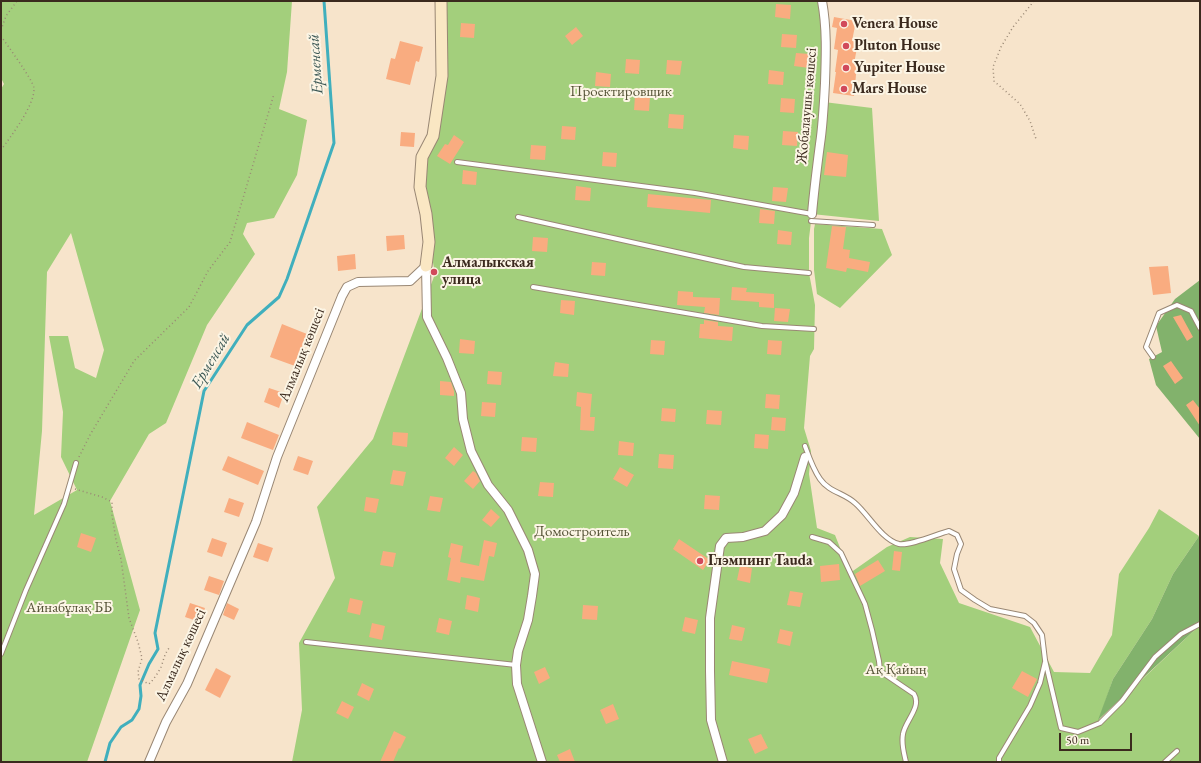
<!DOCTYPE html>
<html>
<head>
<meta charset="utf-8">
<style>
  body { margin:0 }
  #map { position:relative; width:1201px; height:763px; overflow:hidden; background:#f7e4cb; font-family:"EB Garamond",serif }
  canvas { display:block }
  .frame { position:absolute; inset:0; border:2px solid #3b2a1e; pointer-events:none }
  .scale { position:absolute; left:1059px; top:733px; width:73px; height:18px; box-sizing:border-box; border:2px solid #3b2a1e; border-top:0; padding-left:5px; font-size:12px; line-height:14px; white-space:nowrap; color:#3b2a1e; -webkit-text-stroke:3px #fcf5e5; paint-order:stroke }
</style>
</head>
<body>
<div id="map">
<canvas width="1201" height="763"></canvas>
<div class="frame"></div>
<div class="scale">50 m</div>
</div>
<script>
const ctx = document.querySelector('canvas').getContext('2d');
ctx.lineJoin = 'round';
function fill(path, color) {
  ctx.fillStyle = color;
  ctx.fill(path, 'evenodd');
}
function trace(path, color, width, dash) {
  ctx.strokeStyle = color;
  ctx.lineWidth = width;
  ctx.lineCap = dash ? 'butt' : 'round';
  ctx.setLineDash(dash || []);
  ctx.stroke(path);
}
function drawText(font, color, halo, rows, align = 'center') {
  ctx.font = font + ' "EB Garamond",serif';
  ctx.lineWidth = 4;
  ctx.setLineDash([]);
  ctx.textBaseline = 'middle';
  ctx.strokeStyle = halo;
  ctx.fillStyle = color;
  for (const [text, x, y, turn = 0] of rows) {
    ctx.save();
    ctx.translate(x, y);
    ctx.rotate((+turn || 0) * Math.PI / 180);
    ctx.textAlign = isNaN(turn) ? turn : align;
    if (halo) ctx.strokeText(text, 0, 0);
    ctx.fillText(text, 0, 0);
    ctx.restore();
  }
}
fill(new Path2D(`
  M1,1H292L287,72L279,109L307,120L297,175L274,218L247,223L243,234L255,254L207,325L166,423L149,434L110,501L140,610L87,762H1V89L4,84L1,78ZM71,233L104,350L96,378L75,368L68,336H49L63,412L61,457L77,490L34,515L42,431L47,272Z
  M441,1H822L824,102L872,108L879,221L812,214L809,238V273L815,305L814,349L810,356L804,428L811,451L809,474L817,528L835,535L850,573L887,547L910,537L943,539L940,563L959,603L1030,627L1054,672L1090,673L1112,635L1119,574L1149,528L1159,509L1199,536L1173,574L1152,619L1113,679L1099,720L1200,625V762H292L302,710L299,643L335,578L317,507L373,439L435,274L420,187L433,136Z
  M815,224L882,229L892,255L840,308L817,294L814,270V229Z`), '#a3cf7c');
fill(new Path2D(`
  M1200,280V439L1156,385L1149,359L1162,352L1156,326L1175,299Z
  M1199,536H1200V625L1098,720L1113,679L1152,619L1173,574Z`), '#82b26c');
trace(new Path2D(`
  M105,762L110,743L121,727L132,720L139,709L141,696L140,685L149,664L158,649L155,633L204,391L247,325L279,297L287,279L334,143L324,1`), '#40afbd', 3);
fill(new Path2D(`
  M776,4L791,5L790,19L775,17Z
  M834,17L856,21L852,41L858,42L854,64H857L854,96L833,93L836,72H835L838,50L834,49L837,28L832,27Z
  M461,23L475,24L474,38L460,37Z
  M576,27L583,36L572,45L565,36Z
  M782,34L797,35L796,48L781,47Z
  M400,41L423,47L419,62L416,61L410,85L386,79L391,58L395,59Z
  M796,53L810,54L809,68L794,66Z
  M626,59L640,60L639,74L625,73Z
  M667,60L682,61L680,75L666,74Z
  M769,70L784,72L783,85L768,84Z
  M596,72L611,74L610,87L595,86Z
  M635,96L650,97L649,111L634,110Z
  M781,98L795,99L794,113L780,112Z
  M669,114L684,115L683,129L668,128Z
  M562,126L576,127L575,140L561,139Z
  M783,131L798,132L797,146L782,145Z
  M401,132L415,133L414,147L400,146Z
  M454,135L464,142L450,164L437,156L445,144L448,145Z
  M734,135L749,136L748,150L733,148Z
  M531,145L546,146L545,160L530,159Z
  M603,152L617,153L616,167L602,166Z
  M827,152L848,155L846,177L824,175Z
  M463,170L477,172L476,185L462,184Z
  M576,186L591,188L590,201L575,200Z
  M773,187L788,188L786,202L772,201Z
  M648,194L711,200L710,213L647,207Z
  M760,209L775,211L774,224L759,223Z
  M832,226L846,227L843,249L850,250L849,258L870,262L868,272L847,268L846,272L826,268Z
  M778,230L792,232L791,245L777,244Z
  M404,235L405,249L387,251L386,236Z
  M533,237L548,238L547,252L532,251Z
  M355,254L356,269L338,271L337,256Z
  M592,262L606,263L605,276L591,275Z
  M1168,266L1171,293L1153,295L1149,267Z
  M732,287L747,288L746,292L774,294V308L759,307V302L731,300Z
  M678,291L693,292V297L720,298L719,315L704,313L705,307L677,305Z
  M561,300L575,301L574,315L560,313Z
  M775,308L790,309L788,322L774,321Z
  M1181,315L1193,337L1187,341L1173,317Z
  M704,320L718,322V326L733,327L732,341L699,338L700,324H704Z
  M282,324L307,334L295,366L270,357Z
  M460,339L475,341L474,354L459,353Z
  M651,340L665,341L664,355L650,354Z
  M768,340L782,341L781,355L767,354Z
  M1171,361L1183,378L1175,384L1163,366Z
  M555,362L569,364L568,377L553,376Z
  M488,371L502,372L501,385L487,384Z
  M440,381L451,382L454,391V396L440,395Z
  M269,388L284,393L279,408L264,402Z
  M577,392L592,394L590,417H595L594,431L580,430L581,407L576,406Z
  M766,394L780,395L779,409L765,408Z
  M1193,400L1200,409V426L1186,405Z
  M482,402L496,403L495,417L481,416Z
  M662,408L676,409L675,422L661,421Z
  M707,410L722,411L721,425L706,424Z
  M772,417L786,418L785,431L771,430Z
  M247,422L279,435L273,450L241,438Z
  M393,432L408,433L407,447L392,445Z
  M755,434L769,435L768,449L754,448Z
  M522,437L537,438L536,452L521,451Z
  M619,441L634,443L633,456L618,455Z
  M454,447L463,455L454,466L445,458Z
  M659,454L674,455L673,469L658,468Z
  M228,456L264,471L258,485L222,470Z
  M298,456L313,461L308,475L293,470Z
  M620,467L634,475L627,487L613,479Z
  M393,470L406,472L403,486L390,484Z
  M473,471L476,473L480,481L473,489L464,481Z
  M540,482L554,483L553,497L538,496Z
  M705,495L720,496L719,510L704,509Z
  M430,496L443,498L440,512L427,510Z
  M366,497L379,499L376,513L364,511Z
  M229,498L244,503L239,517L224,512Z
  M491,509L500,517L491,527L482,520Z
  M81,533L96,538L91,552L77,547Z
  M212,538L227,543L222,557L207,552Z
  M679,539L710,560L703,570L673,549Z
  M484,540L497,543L494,557L489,556L484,581L461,577L460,583L447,580L451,558L448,557L451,543L463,546L460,562L479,566Z
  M258,543L273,548L268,562L253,557Z
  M383,551L396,553L393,567L380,565Z
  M894,551L902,552L900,571L892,570Z
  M878,560L885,571L860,586L855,574Z
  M839,564L840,580L821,582L820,566Z
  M740,566L752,568L750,583L737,580Z
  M209,576L224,581L219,595L204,590Z
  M790,591L803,593L800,607L787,605Z
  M467,595L480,598L478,612L465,609Z
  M350,598L363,601L360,615L347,612Z
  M190,603L205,608L200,622L185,617Z
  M227,603L239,609L234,620L223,615Z
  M583,605L598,606L597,620L582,619Z
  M685,617L698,620L695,634L682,631Z
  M439,618L452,621L449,635L436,632Z
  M372,623L385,626L382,640L369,637Z
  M732,625L745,628L742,641L729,639Z
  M780,629L793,632L790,646L777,643Z
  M732,661L770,669L767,683L729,675Z
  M545,667L550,678L539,684L534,672Z
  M216,668L231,676L220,698L205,690Z
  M1022,671L1037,679L1028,697L1012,688Z
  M362,683L374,689L369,701L357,695Z
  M342,701L354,707L348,719L336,713Z
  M613,704L619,719L606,724L600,710Z
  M394,731L406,737L400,749L399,748L393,762H380Z
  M761,734L768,748L755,754L748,739Z
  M570,749L575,762H560L557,755Z`), '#f9ac80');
const lane = new Path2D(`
  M457,162L695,193L812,214
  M518,217L744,267L809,273
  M811,221L873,225
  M533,287L762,326L814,329
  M1153,357L1146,347L1159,313L1177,305L1191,311L1200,328
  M805,446C809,457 813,469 820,479C829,492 844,493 855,503C868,514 882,540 899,544C911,546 937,534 949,531L957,535L961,544L957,554L954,569L961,590L975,600L990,609L1025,616L1034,623L1042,635L1045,660L1061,728L1078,732L1100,723L1122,701L1155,657L1181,634L1200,624
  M812,537L829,542L841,553L865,604L872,630L879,661L880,671L914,694C922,707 905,721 903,734C901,744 904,753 906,762
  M306,642L516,665
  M1,654L26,590L64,504L76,463
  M999,762V758L1030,706L1040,683L1045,662
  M1165,762L1177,751`);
const street = new Path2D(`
  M812,214C814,190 817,167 820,144C823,124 824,103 825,83C826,55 827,28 822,1
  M426,266L427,317L447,358L461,393L463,419L471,451L488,485L508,510L528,550L535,574L532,596L528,620L518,651L516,665L517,684L542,762
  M149,762L166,722L187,684L256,522L277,457L342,296L347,287L358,282L410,281L426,266
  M723,762L711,720L710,671V618L720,546L726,538L743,537L765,531L782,515L794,493L805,457`);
const secondary = new Path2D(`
  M426,266L429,242L426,214L420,187L422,157L433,136L442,76L441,1`);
trace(lane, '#998774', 6);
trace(street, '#998774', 10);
trace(secondary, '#998774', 13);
trace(new Path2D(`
  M1034,1L1013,27L1001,47L993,67L994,81L1020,104L1030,121L1036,139
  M1,30L6,16L17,1
  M1,36C7,45 33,80 34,88C35,105 11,136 1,150
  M79,457L90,435L134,361L189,307L208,271L230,242L274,94
  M75,489L102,497L112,502V515L116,540L121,559L129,618L138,642L142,658L138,672L139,679L149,684C154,679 158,673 161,667C164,659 164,655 169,648`), '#998774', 1.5, [1, 3]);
trace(lane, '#fff', 4);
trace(street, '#fff', 8);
trace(secondary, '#fae7c3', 11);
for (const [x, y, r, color] of [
  [844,24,4,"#d1495b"],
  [846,46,4,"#d1495b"],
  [846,68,4,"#d1495b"],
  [844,89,4,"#d1495b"],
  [434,272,4,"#d1495b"],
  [700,561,4,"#d1495b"]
]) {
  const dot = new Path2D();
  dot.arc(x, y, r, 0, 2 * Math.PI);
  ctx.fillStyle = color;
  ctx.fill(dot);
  trace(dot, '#fcf5e5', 1.5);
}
drawText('bold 15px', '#3b2a1e', '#fcf5e5', [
  ["Venera House",852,24],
  ["Pluton House",854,46],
  ["Yupiter House",854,68],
  ["Mars House",852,89],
  ["Алмалыкская",442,263],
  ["улица",442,280],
  ["Глэмпинг Tauda",708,561]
], 'left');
drawText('15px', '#555336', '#fcf5e5', [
  ["Проектировщик",621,92],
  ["Домостроитель",582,532],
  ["Айнабұлақ ББ",69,608],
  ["Ақ Қайың",896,670]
]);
drawText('15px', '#3b2a1e', '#fcf5e5', [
  ["Жобалаушы көшесі",807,106,-85],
  ["Алмалық көшесі",302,355,-68],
  ["Алмалық көшесі",181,655,-65]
]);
drawText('italic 16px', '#3d5956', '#fcf5e5', [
  ["Ерменсай",316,64,-94],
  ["Ерменсай",211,361,-59]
]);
</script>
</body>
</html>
